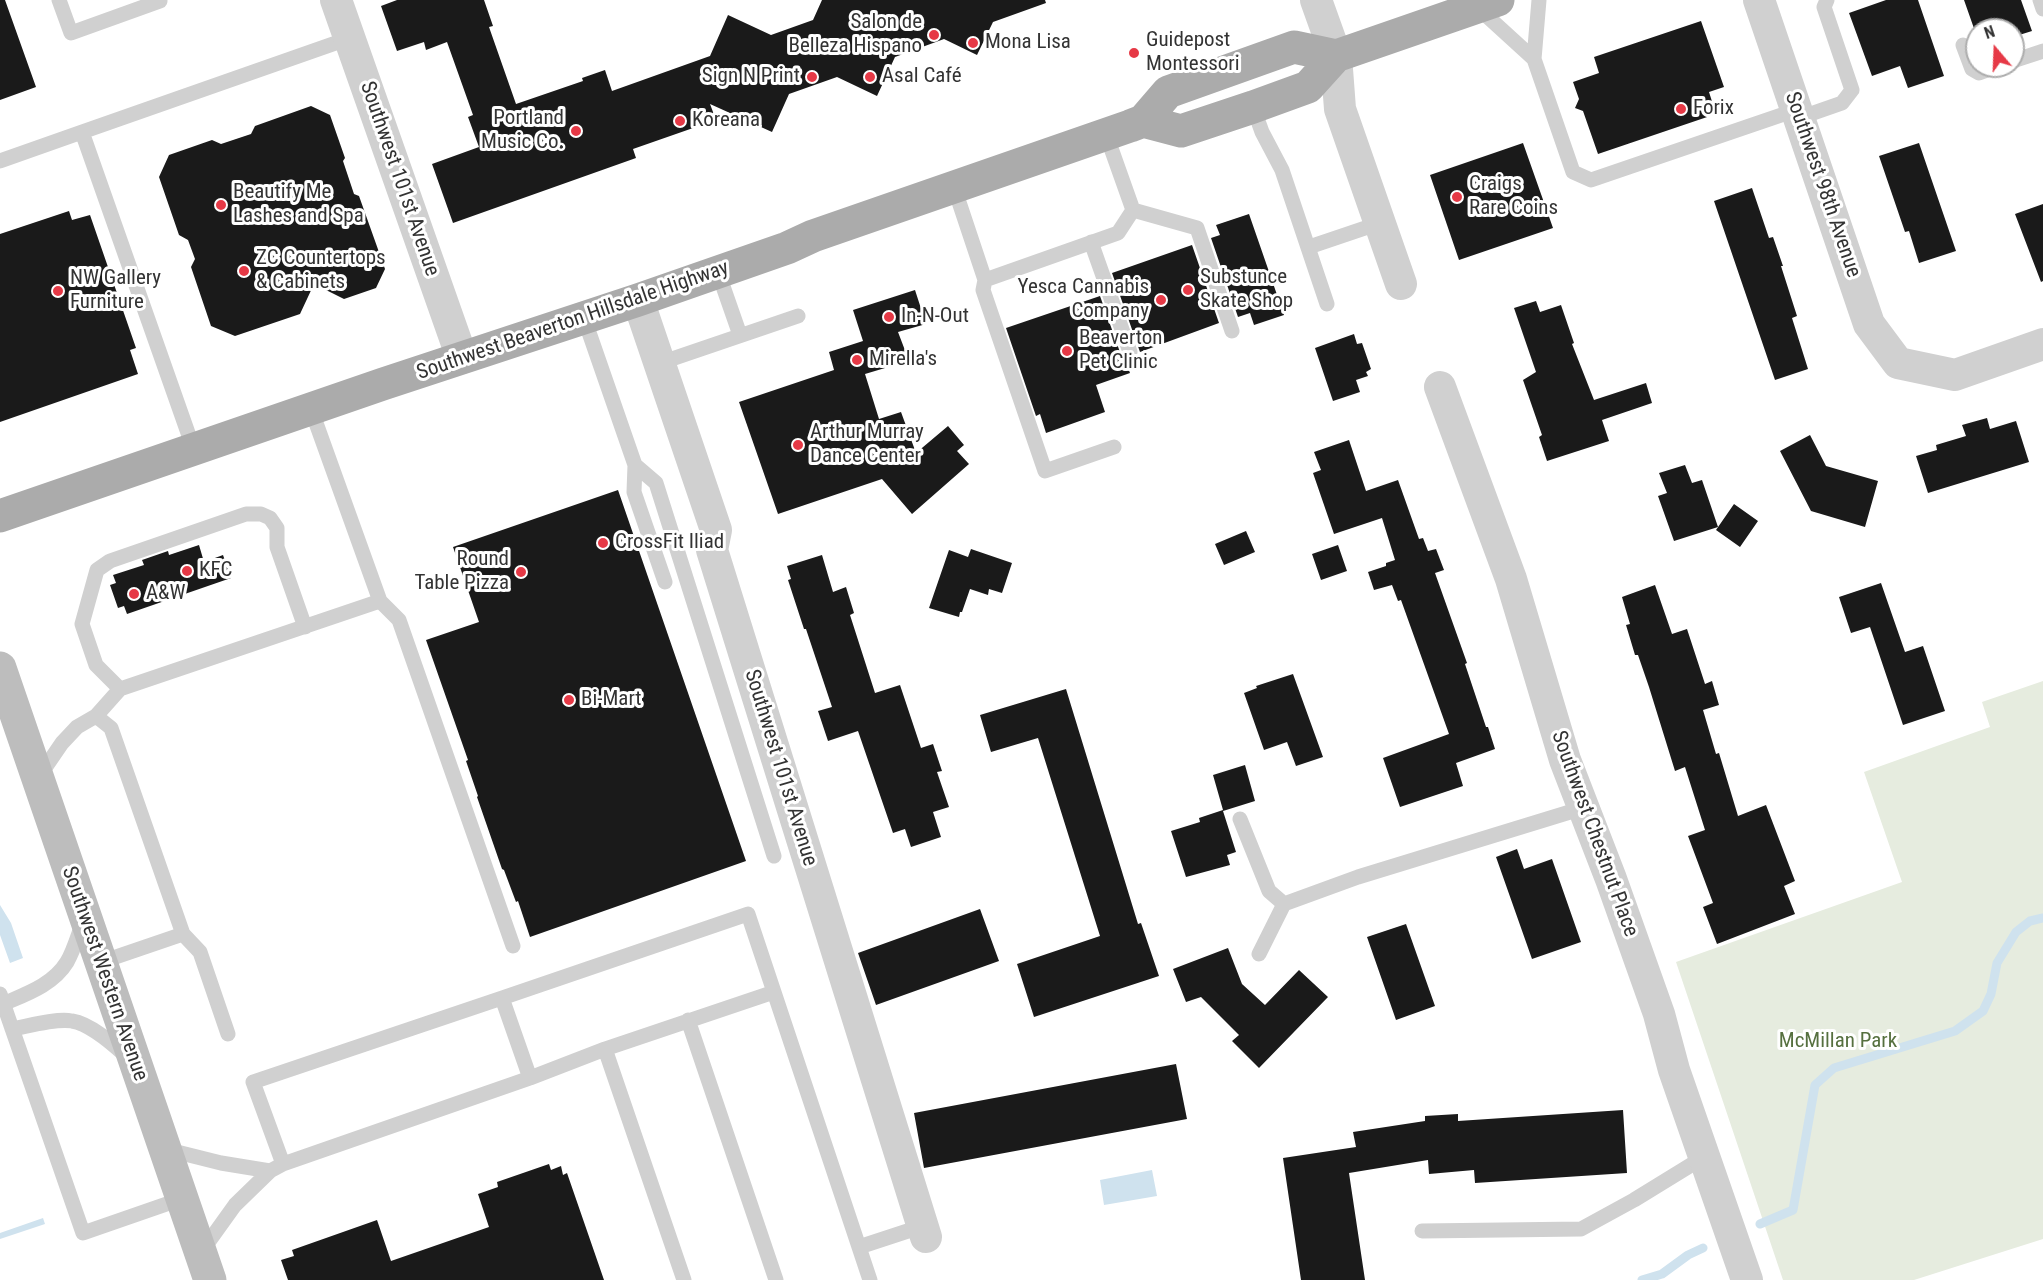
<!DOCTYPE html>
<html>
<head>
<meta charset="utf-8">
<style>
  body { margin:0 }
  #map { position:relative; width:2043px; height:1280px; overflow:hidden; background:#fff; font-family:"Roboto Condensed",sans-serif }
  canvas { display:block }
  .north { position:absolute; left:1965px; top:18px; width:60px; height:60px; box-sizing:border-box; background:#fff; border:2px solid #adadad; border-radius:50%; rotate:341deg; font-size:16px; font-weight:700; line-height:24px; text-align:center; color:#333 }
  .north::after { content:''; display:block; margin:auto; width:21px; height:27px; background:#e63946; clip-path:polygon(50% 0,100% 100%,50% 72%,0 100%) }
</style>
</head>
<body>
<div id="map">
<canvas width="2043" height="1280"></canvas>
<div class="north">N</div>
</div>
<script>
const ctx = document.querySelector('canvas').getContext('2d');
ctx.lineJoin = 'round';
function fill(path, color) {
  ctx.fillStyle = color;
  ctx.fill(path, 'evenodd');
}
function trace(path, color, width, dash) {
  ctx.strokeStyle = color;
  ctx.lineWidth = width;
  ctx.lineCap = dash ? 'butt' : 'round';
  ctx.setLineDash(dash || []);
  ctx.stroke(path);
}
function drawText(font, color, halo, rows, align = 'center') {
  ctx.font = font + ' "Roboto Condensed",sans-serif';
  ctx.lineWidth = 6;
  ctx.setLineDash([]);
  ctx.textBaseline = 'middle';
  ctx.strokeStyle = halo;
  ctx.fillStyle = color;
  for (const [text, x, y, turn = 0] of rows) {
    ctx.save();
    ctx.translate(x, y);
    ctx.rotate((+turn || 0) * Math.PI / 180);
    ctx.textAlign = isNaN(turn) ? turn : align;
    if (halo) ctx.strokeText(text, 0, 0);
    ctx.fillText(text, 0, 0);
    ctx.restore();
  }
}
fill(new Path2D(`
  M2043,681V1239L1914,1280H1783L1676,962L1902,882L1864,772L1990,727L1982,702Z`), '#e6ecdf');
fill(new Path2D(`
  M0,905L11,923L23,958L10,963L0,935Z
  M1152,1170L1157,1196L1104,1205L1100,1180Z
  M43,1218L45,1224L0,1239V1233Z`), '#cfe2ee');
trace(new Path2D(`
  M1760,1224L1793,1210L1815,1085L1834,1068L1955,1031L1983,1011L1991,994L1997,963L2016,932L2030,921L2043,918
  M1642,1280L1662,1274L1688,1255L1703,1248`), '#cfe2ee', 9);
fill(new Path2D(`
  M0,0H5L36,87L0,100Z
  M397,0H484L493,26L489,27L516,104L583,81L582,78L605,70L612,91L710,56L728,15L771,35L813,20L822,0H1045L1046,3L993,22L977,55L944,39L895,57L877,96L837,77L789,94L772,132L710,104L716,120L633,149L636,158L453,223L432,164L479,147L468,117L473,115L447,42L426,50L424,42L397,51L381,6Z
  M1886,0H1918L1944,76L1908,88L1900,66L1872,76L1849,13Z
  M1964,0H2021L2032,31L2016,36L2018,42L2013,43V30H1977V37Z
  M1701,21L1724,87L1709,92L1716,114L1598,154L1583,111L1575,108L1579,99L1573,82L1599,73L1594,57Z
  M311,106L330,115L345,158L343,161L354,194L359,196L385,269L376,288L344,299L314,284L300,314L235,336L211,326L191,267L195,259L188,240L179,235L159,177L169,155L212,140L221,144L251,134L255,126Z
  M1523,143L1553,228L1459,260L1430,175Z
  M1919,143L1956,251L1919,263L1909,231L1905,232L1879,156Z
  M1752,188L1769,238L1773,237L1783,266H1781L1797,316L1792,318L1808,369L1775,380L1714,201Z
  M2043,204V281L2041,282L2015,214Z
  M69,211L72,220L90,215L136,348L130,350L138,374L0,422V234Z
  M1249,214L1284,315L1254,325L1250,313L1238,317L1211,238L1220,235L1216,225Z
  M1192,245L1219,323L1140,352L1112,273Z
  M915,290L926,324L898,332L906,353L883,360L885,368L865,374L879,419L901,412L916,453L948,426L964,445L957,451L969,464L912,514L882,479L778,514L739,402L834,370L829,352L863,341L853,310Z
  M1100,296L1121,355L1125,360L1130,373L1096,385L1105,412L1046,433L1040,414L1036,416L1006,328Z
  M1536,301L1540,312L1561,305L1574,343L1572,344L1594,400L1646,383L1652,403L1602,420L1609,441L1547,461L1539,437L1542,435L1523,380L1536,372L1514,308Z
  M1354,334L1357,344L1362,343L1371,369L1366,372L1368,376L1356,380L1360,392L1333,401L1315,348Z
  M1987,418L1990,429L2016,421L2029,462L1928,493L1916,456L1937,450L1936,445L1966,436L1962,425Z
  M1810,435L1826,466L1878,481L1865,527L1811,511L1780,451Z
  M1349,440L1366,491L1398,480L1419,539L1423,538L1428,551L1436,549L1444,570L1435,573L1467,663L1465,664L1486,727H1488L1495,749L1456,763L1463,786L1400,807L1383,758L1449,734L1401,600L1398,601L1392,585L1374,590L1368,572L1386,566V563L1395,560L1382,518L1334,534L1313,473L1321,470L1314,452Z
  M1685,465L1692,483L1702,480L1718,527L1674,541L1658,496L1667,493L1659,473Z
  M618,490L746,861L530,937L518,901L516,902L504,870L502,869L477,797L478,796L466,761L468,760L426,640L479,622L453,547Z
  M1734,504L1758,521L1740,547L1716,530Z
  M1246,531L1255,552L1224,565L1215,544Z
  M199,545L204,562L223,555L231,578L127,614L124,606L118,608L110,585L116,583L113,575L144,565L142,560L168,551L169,555Z
  M1338,545L1347,571L1321,580L1312,554Z
  M971,549L1012,563L1002,593L989,589L988,595L970,589L962,612H960L959,617L929,608L949,550L968,557Z
  M822,555L833,592L846,587L854,613L850,615L875,693L900,685L921,748L933,744L942,771L937,772L949,807L933,812L941,837L911,847L905,829L893,833L858,731L828,741L818,711L832,707L806,629H804L788,580L791,579L787,566Z
  M1881,583L1905,652L1923,646L1945,711L1903,725L1870,627L1851,633L1839,597Z
  M1655,585L1672,634L1687,629L1705,684L1712,681L1719,705L1703,710L1716,754L1719,753L1738,816L1766,805L1795,881L1784,886L1795,914L1717,944L1703,907L1713,903L1688,836L1705,830L1685,767L1675,771L1649,687L1638,655H1635L1626,625L1630,624L1622,597Z
  M1293,674L1323,757L1296,766L1287,742L1264,750L1244,693L1257,688L1256,686Z
  M1066,689L1138,924L1141,923L1159,976L1034,1017L1017,964L1100,936L1038,738L991,752L980,715Z
  M1245,765L1255,801L1223,811L1236,852L1227,855L1230,865L1186,877L1171,831L1200,822L1199,818L1223,810L1213,775Z
  M1517,849L1524,869L1552,859L1581,942L1532,959L1496,857Z
  M980,909L999,961L876,1005L858,953Z
  M1406,924L1435,1006L1396,1020L1367,937Z
  M1228,948L1242,984L1265,1005L1299,970L1328,997L1259,1068L1232,1041L1239,1035L1201,997L1186,1002L1173,969Z
  M1176,1064L1187,1119L924,1168L914,1113Z
  M1623,1110L1627,1173L1475,1183L1474,1170L1429,1174L1428,1160L1349,1173L1365,1280H1301L1283,1158L1356,1147L1353,1132L1425,1121V1116L1458,1114V1121Z
  M549,1164L551,1170L561,1166L563,1175L567,1173L604,1280H288L281,1260L294,1256L292,1250L377,1220L391,1261L489,1227L478,1194L498,1187L497,1182Z`), '#1a1a1a');
trace(new Path2D(`
  M59,0L71,33L160,1
  M1539,0L1534,59L1573,172L1591,180L1796,110
  M2040,0L2043,9
  M1477,7L1534,59
  M1963,45L1972,69L1979,73L1998,66
  M2013,61L2043,51
  M1253,107L1262,132L1282,170L1327,304
  M1799,118L1842,103L1852,90L1824,7L1827,0
  M82,132L350,38
  M1106,134L1133,210
  M0,161L82,132L194,450
  M954,187L985,280L1118,233L1133,210
  M1133,210L1197,228L1232,331
  M1091,242L1130,352
  M1309,247L1380,223
  M718,272L740,335
  M985,280L983,290L1045,471L1114,447
  M584,318L635,465L634,492L665,582
  M660,363L798,316
  M311,409L380,601L399,620L513,946
  M635,465L656,483L774,856
  M120,689L96,665L82,624L97,570L110,561L246,514H261L270,518L277,528V547L305,627
  M96,716L111,728L183,934L200,952L228,1034
  M38,778L62,743L77,727L96,716L120,689L380,601
  M1240,819L1269,891L1284,904L1358,877L1583,808
  M1259,954L1284,904
  M101,962L183,934
  M0,994L83,1233L181,1199
  M3,1004C26,994 53,985 67,962C74,950 78,935 83,922
  M688,1020L776,1280
  M12,1029C29,1026 56,1018 72,1021C91,1024 113,1044 126,1056
  M605,1049L684,1280
  M530,1078L502,998L748,914L774,992
  M165,1149L221,1163L270,1171L235,1205L202,1251
  M283,1164L253,1082L502,998
  M270,1171L283,1164L530,1078L605,1049L774,992L870,1280
  M1422,1231L1581,1229L1634,1200L1704,1157
  M859,1247L923,1226`), '#d0d0d0', 15);
trace(new Path2D(`
  M336,0L462,358
  M1316,0L1336,56L1340,109L1401,284
  M1759,0L1869,324L1898,363L1955,375L2043,344
  M638,300L716,530L712,550L926,1237
  M1440,387L1511,579L1565,760L1611,879L1659,1014L1674,1070L1747,1280`), '#d0d0d0', 32);
trace(new Path2D(`
  M0,668L210,1280`), '#bdbdbd', 33);
trace(new Path2D(`
  M1143,121L1181,131L1253,107L1308,87L1336,56L1498,0
  M0,516L383,384L638,300L787,248L813,236L1130,126L1143,121L1168,92L1294,47L1336,56`), '#ababab', 33);
for (const [x, y, r, color] of [
  [934,35,6,"#e63946"],
  [973,43,6,"#e63946"],
  [1134,53,6,"#e63946"],
  [812,77,6,"#e63946"],
  [870,77,6,"#e63946"],
  [1681,109,6,"#e63946"],
  [680,121,6,"#e63946"],
  [576,131,6,"#e63946"],
  [1457,197,6,"#e63946"],
  [221,205,6,"#e63946"],
  [244,271,6,"#e63946"],
  [1188,290,6,"#e63946"],
  [58,291,6,"#e63946"],
  [1161,300,6,"#e63946"],
  [889,317,6,"#e63946"],
  [1067,351,6,"#e63946"],
  [857,360,6,"#e63946"],
  [798,445,6,"#e63946"],
  [603,543,6,"#e63946"],
  [187,571,6,"#e63946"],
  [521,572,6,"#e63946"],
  [134,594,6,"#e63946"],
  [569,700,6,"#e63946"]
]) {
  const dot = new Path2D();
  dot.arc(x, y, r, 0, 2 * Math.PI);
  ctx.fillStyle = color;
  ctx.fill(dot);
  trace(dot, '#fff', 2);
}
drawText('21px', '#333', '#fff', [
  ["Salon de",922,23,"right"],
  ["Belleza Hispano",922,47,"right"],
  ["Guidepost",1146,41],
  ["Montessori",1146,65],
  ["Mona Lisa",985,43],
  ["Sign N Print",800,77,"right"],
  ["Asal Café",882,77],
  ["Forix",1693,109],
  ["Portland",564,119,"right"],
  ["Music Co.",564,143,"right"],
  ["Koreana",692,121],
  ["Craigs",1469,185],
  ["Rare Coins",1469,209],
  ["Beautify Me",233,193],
  ["Lashes and Spa",233,217],
  ["ZC Countertops",256,259],
  ["& Cabinets",256,283],
  ["Substunce",1200,278],
  ["Skate Shop",1200,302],
  ["NW Gallery",70,279],
  ["Furniture",70,303],
  ["Yesca Cannabis",1149,288,"right"],
  ["Company",1149,312,"right"],
  ["In-N-Out",901,317],
  ["Beaverton",1079,339],
  ["Pet Clinic",1079,363],
  ["Mirella's",869,360],
  ["Arthur Murray",810,433],
  ["Dance Center",810,457],
  ["CrossFit Iliad",615,543],
  ["Round",509,560,"right"],
  ["Table Pizza",509,584,"right"],
  ["KFC",199,571],
  ["A&W",146,594],
  ["Bi-Mart",581,700]
], 'left');
drawText('21px', '#333', '#fff', [
  ["Southwest 101st Avenue",399,179,71],
  ["Southwest 98th Avenue",1822,185,71],
  ["Southwest Beaverton Hillsdale Highway",573,321,-19],
  ["Southwest 101st Avenue",780,768,73],
  ["Southwest Chestnut Place",1594,834,70],
  ["Southwest Western Avenue",104,974,71]
]);
drawText('21px', '#56703f', '#fff', [
  ["McMillan Park",1838,1042]
]);
</script>
</body>
</html>
